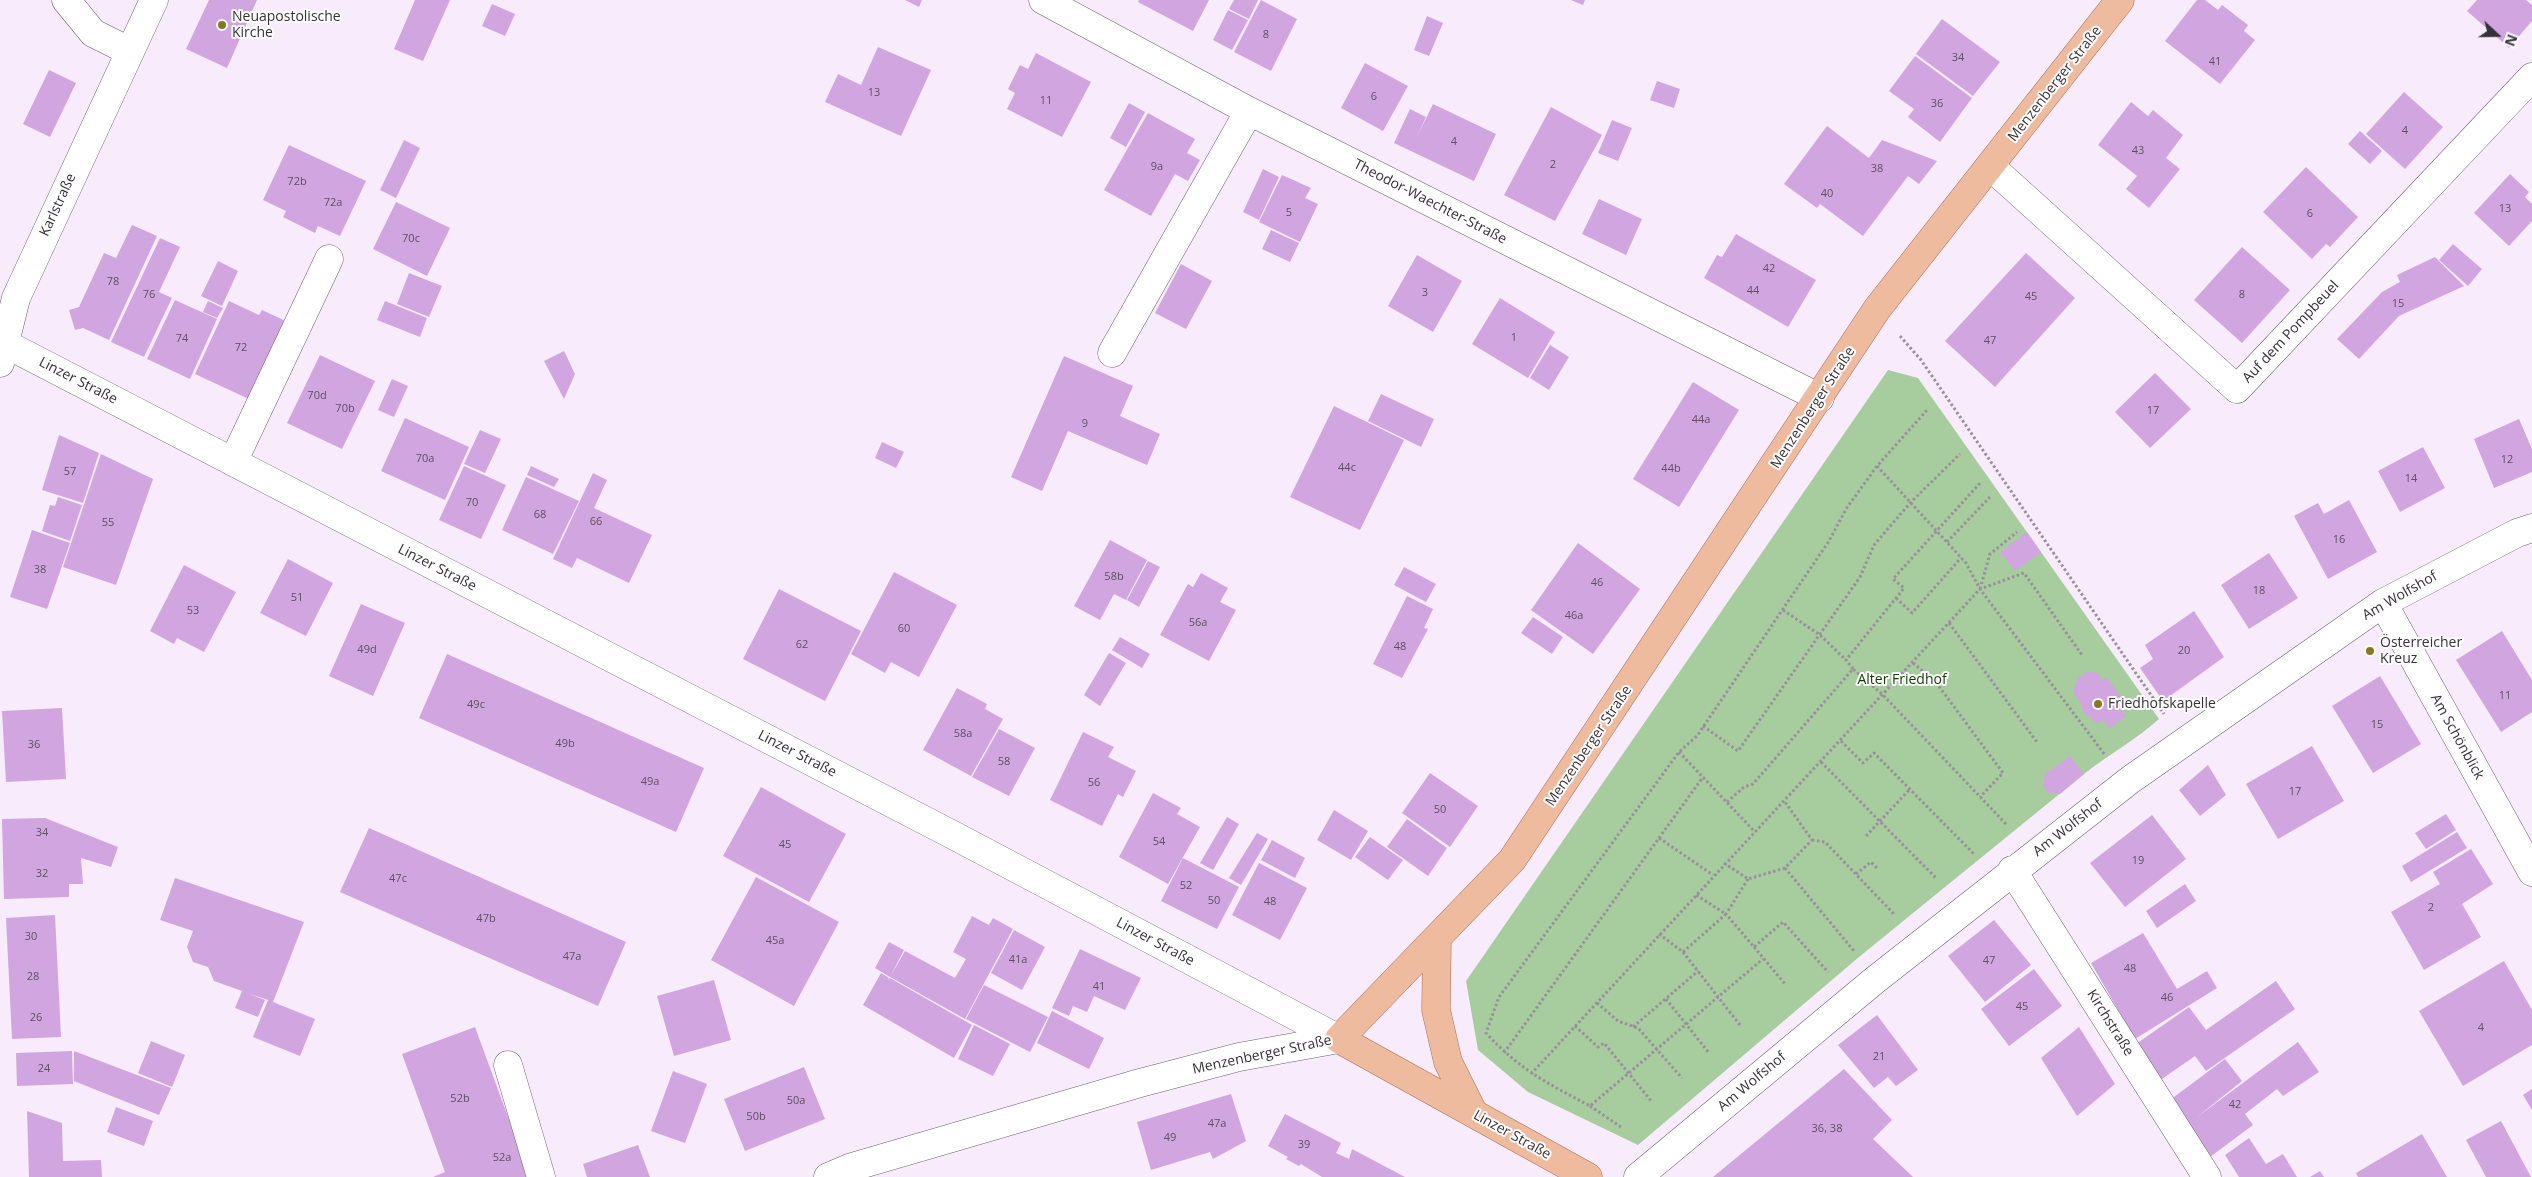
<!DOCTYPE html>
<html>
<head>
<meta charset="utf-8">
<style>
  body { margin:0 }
  #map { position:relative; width:2532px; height:1177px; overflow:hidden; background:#f7ebfc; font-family:"Open Sans",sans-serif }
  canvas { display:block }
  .north { position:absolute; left:2472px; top:10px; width:50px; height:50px; -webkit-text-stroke:4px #fdfdfd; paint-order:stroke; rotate:111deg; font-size:14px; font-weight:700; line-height:20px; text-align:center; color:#373239 }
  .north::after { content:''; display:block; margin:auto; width:18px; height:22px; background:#373239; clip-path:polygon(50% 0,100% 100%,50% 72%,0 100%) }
</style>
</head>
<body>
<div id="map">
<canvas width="2532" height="1177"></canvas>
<div class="north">N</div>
</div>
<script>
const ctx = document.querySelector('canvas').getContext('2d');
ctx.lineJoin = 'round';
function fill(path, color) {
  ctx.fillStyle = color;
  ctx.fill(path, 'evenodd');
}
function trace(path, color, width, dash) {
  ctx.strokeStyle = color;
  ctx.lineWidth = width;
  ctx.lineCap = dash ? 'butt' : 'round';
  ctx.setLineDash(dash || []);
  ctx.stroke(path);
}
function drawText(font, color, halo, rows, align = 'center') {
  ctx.font = font + ' "Open Sans",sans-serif';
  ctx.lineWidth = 4;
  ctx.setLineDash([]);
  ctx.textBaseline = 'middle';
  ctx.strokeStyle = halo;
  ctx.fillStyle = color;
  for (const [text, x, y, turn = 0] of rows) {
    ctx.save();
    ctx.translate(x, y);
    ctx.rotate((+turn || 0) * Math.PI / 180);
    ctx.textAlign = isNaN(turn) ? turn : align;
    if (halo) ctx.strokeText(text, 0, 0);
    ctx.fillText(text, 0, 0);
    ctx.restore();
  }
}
fill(new Path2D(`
  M1888,370L1918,378L2159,719C2136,740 2108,755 2084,774L1859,957L1638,1145L1528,1092L1478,1050L1466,981Z`), '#a7cd9e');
fill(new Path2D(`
  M209,0H257L227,68L186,49Z
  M415,0H450L423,61L394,49Z
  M905,0H922L919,7Z
  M1139,0H1209L1193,31L1138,2Z
  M1234,0H1258L1249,19L1229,9Z
  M1261,0L1297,19L1271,71L1234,52Z
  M1571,0H1585L1583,5Z
  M2197,0H2205L2218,10L2222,5L2248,25L2244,31L2255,40L2220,84L2165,41Z
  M2477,0H2526L2532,5V21L2509,48L2467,11Z
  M492,4L515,14L505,36L482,26Z
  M1228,10L1248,20L1232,50L1213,40Z
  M1427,16L1443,23L1429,56L1414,50Z
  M1942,19L2000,62L1973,96L1916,54Z
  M878,47L931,70L901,136L825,102L838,74L861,85Z
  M1036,53L1091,82L1062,137L1007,109L1015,93L1008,89L1020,65L1028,69Z
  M1915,56L1972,98L1940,142L1908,117L1914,109L1889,91Z
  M1365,63L1408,86L1383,131L1341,108Z
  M49,70L76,83L50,137L23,124Z
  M1657,81L1680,89L1674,108L1650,100Z
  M2404,92L2443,127L2405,169L2366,134Z
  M2131,102L2148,116L2153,110L2183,135L2166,158L2180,169L2149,208L2126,189L2137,176L2098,145Z
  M1129,103L1145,112L1126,147L1110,138Z
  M1433,104L1496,134L1474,181L1394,143L1410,109L1426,117L1416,139Z
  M1551,107L1602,135L1555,221L1504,195Z
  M1148,113L1195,139L1187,153L1200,160L1188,181L1175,174L1151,216L1104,190Z
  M1612,120L1632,128L1618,161L1598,153Z
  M1827,126L1869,158L1882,140L1937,161L1919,184L1908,176L1863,236L1820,204L1817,208L1784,184Z
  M2360,131L2382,151L2370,164L2348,144Z
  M404,140L420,148L396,198L380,190Z
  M289,145L366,181L340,236L318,226L315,233L283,217L286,211L263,200Z
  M2306,167L2358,217L2330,247L2326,244L2312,259L2263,212Z
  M1263,169L1279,177L1259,220L1243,212Z
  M2510,174L2529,192L2525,197L2532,204V221L2509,246L2474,213Z
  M1282,175L1311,188L1305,198L1318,204L1300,242L1259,222Z
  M1599,199L1642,219L1626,255L1582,234Z
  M396,202L450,228L427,276L373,249Z
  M132,225L157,236L109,340L83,328L75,330L69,310L79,307L104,253L116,258Z
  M1271,230L1299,243L1290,262L1262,249Z
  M1736,234L1816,280L1788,327L1704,278L1717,255L1722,257Z
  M160,238L180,247L159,292L172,298L144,357L111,342Z
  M2453,244L2482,269L2468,286L2439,260Z
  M2242,247L2290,290L2242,343L2194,300Z
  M2026,253L2075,298L1995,387L1945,341Z
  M1417,255L1462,281L1433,332L1388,306Z
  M2435,257L2464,286L2399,316L2359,359L2337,339L2382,292L2400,282L2397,275Z
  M218,261L238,271L222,306L201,296Z
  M1181,264L1212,281L1186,329L1155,313Z
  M409,273L442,286L429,317L397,304Z
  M1500,298L1555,332L1528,378L1472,344Z
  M175,300L217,319L190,379L147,359Z
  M208,301L223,308L217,318L203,312Z
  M229,301L259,315L262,310L288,322L251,400L195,374Z
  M385,301L427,318L420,337L377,320Z
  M1550,345L1569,357L1549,390L1530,378Z
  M564,351L575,374L564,399L544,361Z
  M320,355L375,381L342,449L287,423Z
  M1064,356L1133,386L1120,416L1160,434L1147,465L1068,431L1042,491L1011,477Z
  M2155,373L2191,409L2150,448L2115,412Z
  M392,379L408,386L394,417L378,410Z
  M1693,382L1739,410L1679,507L1633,479Z
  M1381,394L1434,419L1421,447L1368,421Z
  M1334,406L1404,440L1360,530L1290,497Z
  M405,418L469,447L445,500L381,471Z
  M2519,419L2532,449V472L2494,488L2474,439Z
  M480,430L501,439L485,473L464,464Z
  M59,435L99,453L83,503L42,490Z
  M882,442L904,452L896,468L875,458Z
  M2423,447L2445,488L2400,512L2378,471Z
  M101,454L153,479L116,585L63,567Z
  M464,466L506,485L481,539L439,520Z
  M531,466L559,479L554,487L527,475Z
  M593,473L607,480L594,508L652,535L629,583L577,558L572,568L553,559Z
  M526,477L579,501L553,554L502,530Z
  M58,497L82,505L70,541L42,531L50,505L55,506Z
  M2349,500L2377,552L2328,579L2294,516L2318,503L2324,514Z
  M32,530L70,543L47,609L10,597Z
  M2027,532L2041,552L2015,571L2000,552Z
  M1110,540L1147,560L1126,600L1114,594L1100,620L1074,606Z
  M1578,543L1640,589L1593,654L1531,610Z
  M2269,553L2298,598L2249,629L2221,585Z
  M288,559L333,583L306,636L260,613Z
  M1148,561L1160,567L1139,607L1127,600Z
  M184,565L236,592L204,652L177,638L174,644L150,631Z
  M1404,567L1436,584L1426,602L1394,585Z
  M894,572L957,605L919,677L891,662L885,673L851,654Z
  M1201,573L1228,588L1220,602L1236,610L1209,661L1160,635L1188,584L1193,587Z
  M779,589L861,631L825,701L743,659Z
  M1407,596L1433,609L1424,628L1428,629L1402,678L1373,664Z
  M361,604L405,623L373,696L329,676Z
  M2194,611L2224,657L2163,701L2140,668L2153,659L2145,645Z
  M1533,617L1563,637L1552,654L1521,633Z
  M2502,631L2532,680V712L2501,732L2456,660Z
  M1120,637L1150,654L1142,668L1112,650Z
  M1109,653L1126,663L1100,706L1084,695Z
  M447,654L704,768L676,832L419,718Z
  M2088,671L2099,674L2102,680L2107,677L2125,703L2120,708L2126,716L2109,729L2103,720L2097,724L2083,712L2080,702L2073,692L2077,679Z
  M2380,676L2421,744L2373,773L2332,706Z
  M957,688L987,704L985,709L1003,719L971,776L923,750Z
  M62,708L66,779L6,782L2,711Z
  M999,729L1035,748L1009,796L972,777Z
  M1083,732L1114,747L1108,757L1136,771L1123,797L1118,794L1102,826L1050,800Z
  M2312,746L2344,801L2278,839L2246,784Z
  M2070,756L2084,774L2060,794L2049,793L2043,786L2045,774Z
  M2208,765L2226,795L2200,816L2179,790Z
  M1430,773L1478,806L1450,847L1402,813Z
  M761,787L846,834L809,902L723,856Z
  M1153,793L1181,808L1177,814L1200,827L1168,884L1119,857Z
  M1334,810L1368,831L1351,860L1317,840Z
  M2446,814L2456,830L2426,849L2415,833Z
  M2152,815L2186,859L2125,907L2090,863Z
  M1227,817L1239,824L1213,870L1200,863Z
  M45,818L118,847L111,867L81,858L83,884H69V897L4,899L2,819Z
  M1407,819L1447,848L1428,876L1387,847Z
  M369,828L626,942L598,1006L340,892Z
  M2457,832L2467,848L2411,882L2402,866Z
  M1257,833L1268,839L1241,885L1229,878Z
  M1370,837L1403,860L1388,880L1355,857Z
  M1272,840L1305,858L1295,878L1261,860Z
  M2471,849L2493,884L2462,904L2481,937L2424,970L2391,912L2440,884L2433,872Z
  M1183,858L1239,887L1217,929L1161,901Z
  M1259,863L1307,888L1280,940L1232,915Z
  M756,877L839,922L794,1006L711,960Z
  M175,878L304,922L273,1002L315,1019L300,1056L253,1037L268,1000L247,993L265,1000L258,1017L235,1008L242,991L214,981L208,967L193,962L187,947L193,931L160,920Z
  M2185,884L2196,901L2157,928L2146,911Z
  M55,915L61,1037L12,1039L6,918Z
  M972,916L989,925L993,918L1013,929L965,1019L890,977L905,951L955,978L966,959L953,952Z
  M1994,920L2031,965L1985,1002L1948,956Z
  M1014,930L1045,947L1022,990L991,973Z
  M2143,933L2177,989L2207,971L2217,988L2135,1039L2091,963Z
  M889,942L904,950L890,977L875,968Z
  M1080,949L1141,978L1125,1010L1094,996L1087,1012L1073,1006L1069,1016L1052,1008Z
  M2504,961L2532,1010V1045L2463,1086L2419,1011Z
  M2034,969L2062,1006L2009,1046L1981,1009Z
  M881,973L889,978L888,980L890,978L972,1025L954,1058L863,1005Z
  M714,980L731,1040L674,1056L657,996Z
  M2276,981L2295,1009L2206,1071L2195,1056L2159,1081L2136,1044L2189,1007L2206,1030Z
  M984,985L1048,1017L1030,1052L966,1019Z
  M1052,1011L1104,1038L1089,1069L1037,1043Z
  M1877,1015L1918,1070L1896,1086L1888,1077L1874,1088L1838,1045Z
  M974,1025L1010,1044L993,1076L958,1059Z
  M475,1027L530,1177H433L445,1172L402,1054Z
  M2079,1027L2115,1084L2077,1116L2041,1058Z
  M151,1041L185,1055L172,1087L138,1073Z
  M2298,1042L2319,1072L2283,1096L2277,1089L2245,1114L2253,1125L2210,1157L2170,1100L2225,1059L2242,1081L2197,1117Z
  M72,1051L73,1084L17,1086L16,1053Z
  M74,1051L171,1088L159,1115L74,1081Z
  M804,1067L825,1119L745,1151L724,1099Z
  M1844,1069L1892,1120L1873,1139L1913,1177H1713Z
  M673,1071L707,1084L685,1143L651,1131Z
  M2532,1089V1110L2523,1095Z
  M1231,1094L1246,1141L1213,1159L1210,1152L1151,1170L1137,1122Z
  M116,1107L153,1121L144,1146L107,1132Z
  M27,1111L62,1123L63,1161L101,1160L102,1177H29Z
  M1285,1114L1341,1143L1336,1153L1349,1159L1352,1149L1405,1177H1322L1301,1164L1299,1166L1286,1159L1288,1157L1268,1146Z
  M2501,1121L2531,1177H2486L2466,1140Z
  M2422,1134L2447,1177H2358L2356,1173Z
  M2249,1138L2266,1164L2283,1154L2297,1177H2239L2225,1155Z
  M638,1145L650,1177H587L583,1164Z
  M2320,1171L2324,1177H2310Z`), '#d1a6e0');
const minor = new Path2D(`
  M66,0L93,33L129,51
  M1043,0L1249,111L1820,398
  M1990,166L2237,389L2532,77
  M0,341L953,835L1339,1039
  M1112,353L1249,111
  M0,363L16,298L154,0
  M233,462L329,259
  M2383,603L2532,872
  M2012,870L2207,1177
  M508,1065L541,1177
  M828,1177L849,1168L1140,1083L1239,1057L1339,1039
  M1638,1177L1875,980L2130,780L2383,603L2517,533L2532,528`);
const major = new Path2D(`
  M1437,938L1436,1010L1448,1062L1474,1114
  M1588,1177L1339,1039L1512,860L1877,309L2120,0`);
trace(minor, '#6d6271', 29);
trace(major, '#a76e51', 29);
trace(new Path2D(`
  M1900,336L1921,360L2164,714
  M1877,466L1966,563L1980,589L2105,755
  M1947,542L1990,497
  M1980,589L1990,554L2017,532
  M1896,598L1912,613L1961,558
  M1783,610L1820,635L1846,660
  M1949,623L2037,742
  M1913,663L1935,681L2003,773L1980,797
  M1853,669L1846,660L1904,588L1893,579L1981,482
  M1703,726L1738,751L1860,577L1874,545L1911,502L1960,454
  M1841,741L1863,763L1874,753L1974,854
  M1679,752L1755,832
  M1821,762L1937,879
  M1727,802L1744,787L1753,784L1853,669L1883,695L2007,825
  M1866,836L1910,789
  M1659,838L1713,875
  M1812,840L1825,842L1894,914
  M1724,863L1748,879L1785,868L1812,840L1785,802
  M1785,868L1854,951
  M1856,874L1871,862L1877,868
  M1748,879L1726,914L1754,947L1783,922L1828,972
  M1659,934L1683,952L1726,914L1696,895
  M1754,947L1785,984
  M1683,952L1718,997L1763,959
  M1666,999L1709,1053
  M1597,1003L1618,1021L1638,1028L1682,1078
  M1740,1025L1718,997L1590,1106C1547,1083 1520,1070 1486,1033L1499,997L1679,752L1697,736L1829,541L1846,509L1877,466L1928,409
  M1575,1026L1598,1047L1604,1043L1652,1102
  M1633,1027L1698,971
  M1504,1053L1703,777
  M1531,1074L1980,589L2024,573L2082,655
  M1590,1106L1621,1127`), '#99909c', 3, [2.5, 2.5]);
trace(minor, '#fff', 28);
trace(major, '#eebb9e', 28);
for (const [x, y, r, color] of [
  [222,25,5,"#8a771c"],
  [2370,651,5,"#8a771c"],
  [2098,704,5,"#8a771c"]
]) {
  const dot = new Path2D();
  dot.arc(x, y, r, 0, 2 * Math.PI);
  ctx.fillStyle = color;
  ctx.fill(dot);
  trace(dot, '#fdfdfd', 2);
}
drawText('11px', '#5e4f63', null, [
  ["8",1266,35],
  ["34",1958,58],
  ["41",2215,62],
  ["13",874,93],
  ["6",1374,97],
  ["11",1046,101],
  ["36",1937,104],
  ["4",2405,131],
  ["4",1454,142],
  ["43",2138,151],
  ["2",1553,165],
  ["9a",1157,167],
  ["38",1877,169],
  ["72b",297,182],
  ["40",1827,194],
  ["72a",333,203],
  ["13",2505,209],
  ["5",1289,213],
  ["6",2310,214],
  ["70c",411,239],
  ["42",1769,269],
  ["78",113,282],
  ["44",1753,291],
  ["3",1425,293],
  ["76",149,295],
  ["8",2242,295],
  ["45",2031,297],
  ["15",2398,304],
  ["1",1514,338],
  ["74",182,339],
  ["47",1990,341],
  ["72",241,348],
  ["70d",317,396],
  ["70b",345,409],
  ["17",2153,411],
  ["44a",1701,420],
  ["9",1085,424],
  ["70a",425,459],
  ["12",2507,460],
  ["44c",1347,468],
  ["44b",1671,469],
  ["57",70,472],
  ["14",2411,479],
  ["70",472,503],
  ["68",540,515],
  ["66",596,522],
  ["55",108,523],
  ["16",2339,540],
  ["38",40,570],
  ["58b",1114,577],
  ["46",1597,583],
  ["18",2259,591],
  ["51",297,598],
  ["53",193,611],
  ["46a",1574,616],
  ["56a",1198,623],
  ["60",904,629],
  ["62",802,645],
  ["48",1400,647],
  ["49d",367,650],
  ["20",2184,651],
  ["11",2505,696],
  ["49c",476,705],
  ["15",2377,725],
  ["58a",963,734],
  ["49b",565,744],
  ["36",34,745],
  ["58",1004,762],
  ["49a",650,782],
  ["56",1094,783],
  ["17",2295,792],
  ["50",1440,810],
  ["34",42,833],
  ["54",1159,842],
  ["45",785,845],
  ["19",2138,861],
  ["32",42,874],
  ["47c",398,879],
  ["52",1186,886],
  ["50",1214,901],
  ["48",1270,902],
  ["2",2431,908],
  ["47b",486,919],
  ["30",31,937],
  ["45a",775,941],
  ["47a",572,957],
  ["41a",1018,960],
  ["47",1989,961],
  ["48",2130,969],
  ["28",33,977],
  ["41",1099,987],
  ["46",2167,998],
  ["45",2022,1007],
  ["26",36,1018],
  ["4",2481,1028],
  ["21",1879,1057],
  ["24",44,1069],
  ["52b",460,1099],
  ["50a",796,1101],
  ["42",2235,1105],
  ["50b",756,1117],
  ["47a",1217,1124],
  ["36, 38",1827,1129],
  ["49",1170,1138],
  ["39",1304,1145],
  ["52a",502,1158]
]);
drawText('14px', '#373239', '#fdfdfd', [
  ["Neuapostolische",232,17],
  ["Kirche",232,33],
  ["Österreicher",2380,643],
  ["Kreuz",2380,659],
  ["Friedhofskapelle",2108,704]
], 'left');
drawText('14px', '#373239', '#fdfdfd', [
  ["Menzenberger Straße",2055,84,-52],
  ["Theodor-Waechter-Straße",1430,202,27],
  ["Karlstraße",58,205,-65],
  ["Auf dem Pompbeuel",2291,332,-47],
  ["Linzer Straße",78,381,27],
  ["Menzenberger Straße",1813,408,-57],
  ["Linzer Straße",437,568,27],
  ["Am Wolfshof",2400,596,-30],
  ["Am Schönblick",2457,737,61],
  ["Menzenberger Straße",1589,746,-56],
  ["Linzer Straße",797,754,27],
  ["Am Wolfshof",2068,828,-38],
  ["Linzer Straße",1155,942,28],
  ["Kirchstraße",2110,1023,58],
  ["Menzenberger Straße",1262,1055,-12],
  ["Am Wolfshof",1752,1082,-40],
  ["Linzer Straße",1512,1135,29]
]);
drawText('14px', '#103d02', '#fdfdfd', [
  ["Alter Friedhof",1902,680]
]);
</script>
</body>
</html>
